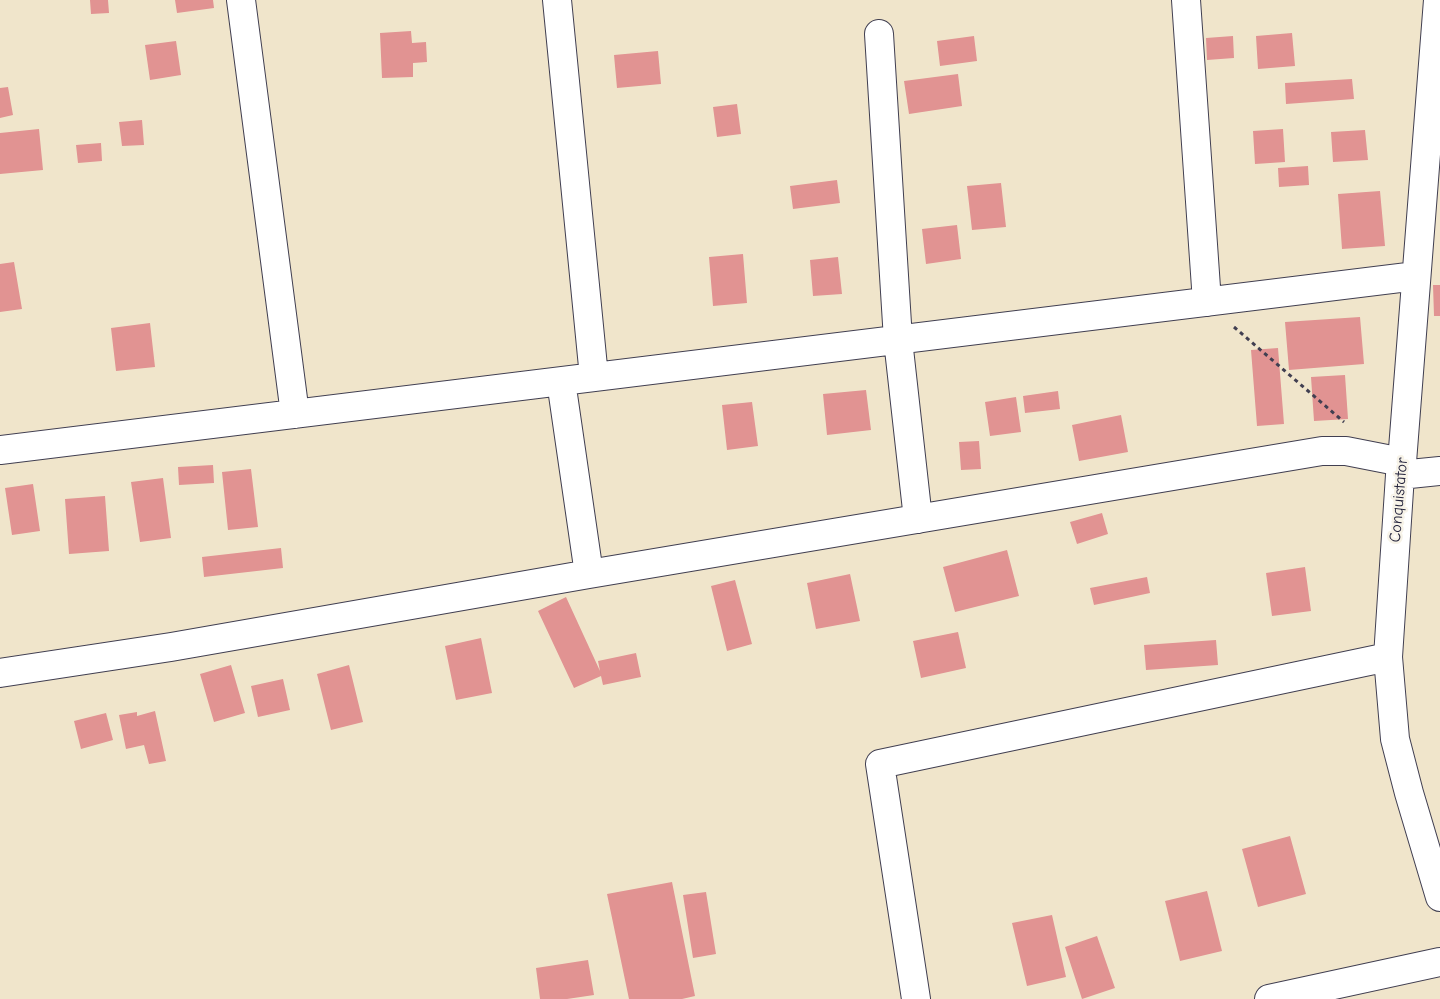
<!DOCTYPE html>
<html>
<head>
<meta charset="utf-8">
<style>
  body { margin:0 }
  canvas { display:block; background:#f0e5cb }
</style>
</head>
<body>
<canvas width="1440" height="999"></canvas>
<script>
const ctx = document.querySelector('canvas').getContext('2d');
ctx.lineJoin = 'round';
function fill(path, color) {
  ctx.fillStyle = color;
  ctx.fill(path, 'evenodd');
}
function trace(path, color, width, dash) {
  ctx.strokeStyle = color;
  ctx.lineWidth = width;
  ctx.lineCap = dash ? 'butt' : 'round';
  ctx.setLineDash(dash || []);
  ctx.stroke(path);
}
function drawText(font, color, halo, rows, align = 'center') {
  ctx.font = font + ' "Comic Neue",sans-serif';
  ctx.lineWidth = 5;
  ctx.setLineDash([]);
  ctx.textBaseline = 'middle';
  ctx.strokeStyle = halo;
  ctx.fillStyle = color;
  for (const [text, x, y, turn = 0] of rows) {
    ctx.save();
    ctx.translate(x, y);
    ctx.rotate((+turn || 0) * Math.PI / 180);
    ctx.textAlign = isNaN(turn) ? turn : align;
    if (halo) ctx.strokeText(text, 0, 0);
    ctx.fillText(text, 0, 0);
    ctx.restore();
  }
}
fill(new Path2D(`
  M90,0H108L109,13L91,14Z
  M175,0H213L214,8L177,13Z
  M411,31L412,43L426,42L427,62L413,63V77L382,78L380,33Z
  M1292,33L1295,66L1258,69L1256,36Z
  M974,36L977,61L940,66L937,41Z
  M1233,36L1234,58L1207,60L1206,38Z
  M176,41L181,75L150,80L145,45Z
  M658,51L661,84L617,88L614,55Z
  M958,74L962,106L909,114L904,81Z
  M1352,79L1354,99L1286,104L1285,83Z
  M8,87L13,115L0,118V88Z
  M737,104L741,134L717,137L713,107Z
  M142,120L144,145L122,146L119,122Z
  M39,129L43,170L0,174V133Z
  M1283,129L1285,162L1255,164L1253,131Z
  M1365,130L1368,160L1333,162L1331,132Z
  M101,143L102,161L78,163L76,145Z
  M1308,166L1309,185L1279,187L1278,168Z
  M837,180L840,203L793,209L790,186Z
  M1001,183L1006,227L972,230L967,186Z
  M1380,191L1385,246L1342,249L1338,194Z
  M957,225L961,259L926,264L922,229Z
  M743,254L747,303L713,306L709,257Z
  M838,257L842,294L813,296L810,260Z
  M14,262L22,309L0,312V264Z
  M1433,285H1440V316H1434Z
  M1360,317L1364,364L1289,370L1285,322Z
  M150,323L155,367L116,371L111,328Z
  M1278,348L1284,424L1257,426L1251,350Z
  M1345,375L1348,419L1314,421L1311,377Z
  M866,390L871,430L827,435L823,394Z
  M1058,391L1060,409L1025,413L1023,396Z
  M1016,397L1021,432L990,436L985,402Z
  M752,402L758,446L727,450L722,405Z
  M1121,415L1128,452L1079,461L1072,425Z
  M979,441L981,469L961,470L959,442Z
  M213,465L214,483L179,485L178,467Z
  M251,469L258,527L228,530L222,472Z
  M163,478L171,538L140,542L131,482Z
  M33,484L40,531L12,535L5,488Z
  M105,496L109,551L69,554L65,499Z
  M1102,513L1108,534L1077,544L1070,522Z
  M281,548L283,568L204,577L202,557Z
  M1007,550L1019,596L955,612L943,567Z
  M1305,567L1311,611L1272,616L1266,573Z
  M850,574L860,621L816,629L807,583Z
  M1147,577L1150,593L1094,605L1090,588Z
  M735,580L752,644L727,651L711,586Z
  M566,597L600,671L598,661L636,653L641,677L603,685L601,676L574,688L538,611Z
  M958,632L966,668L921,678L913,641Z
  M481,638L492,693L456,700L445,646Z
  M1216,640L1218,665L1146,670L1144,645Z
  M231,665L245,713L214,722L200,674Z
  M349,665L363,722L331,730L317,674Z
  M283,679L290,710L258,717L251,686Z
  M155,711L166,761L149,764L144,745L126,749L119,715L137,712V716Z
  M106,713L113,740L81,749L74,721Z
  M1290,836L1306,894L1258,907L1242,849Z
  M672,882L695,996L682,999H629L607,894Z
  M1207,891L1222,951L1180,961L1165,901Z
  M706,892L716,954L693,958L683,895Z
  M1052,915L1066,977L1027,986L1012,923Z
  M1097,936L1115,988L1082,999L1065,947Z
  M588,960L594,995L567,999H540L536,968Z`), '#e19392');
const minor = new Path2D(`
  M241,0L295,414
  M557,0L594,377
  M1186,0L1207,302
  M1438,0L1402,462L1400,475L1388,657L1395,739L1409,793L1440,897
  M879,34L898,340L918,519
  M561,381L589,574
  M0,450L1416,276
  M1400,475L1440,471
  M0,673L171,647L589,574L1322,451H1346L1402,462
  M916,999L880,764L1388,657
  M1269,999L1440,962`);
trace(minor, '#413f51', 30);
trace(new Path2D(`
  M1234,327L1344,422`), '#413f51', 3, [4, 4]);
trace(minor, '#fff', 28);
drawText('16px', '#22223b', '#f7f3e8', [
  ["Conquistator",1399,500,-85]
]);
</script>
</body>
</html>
